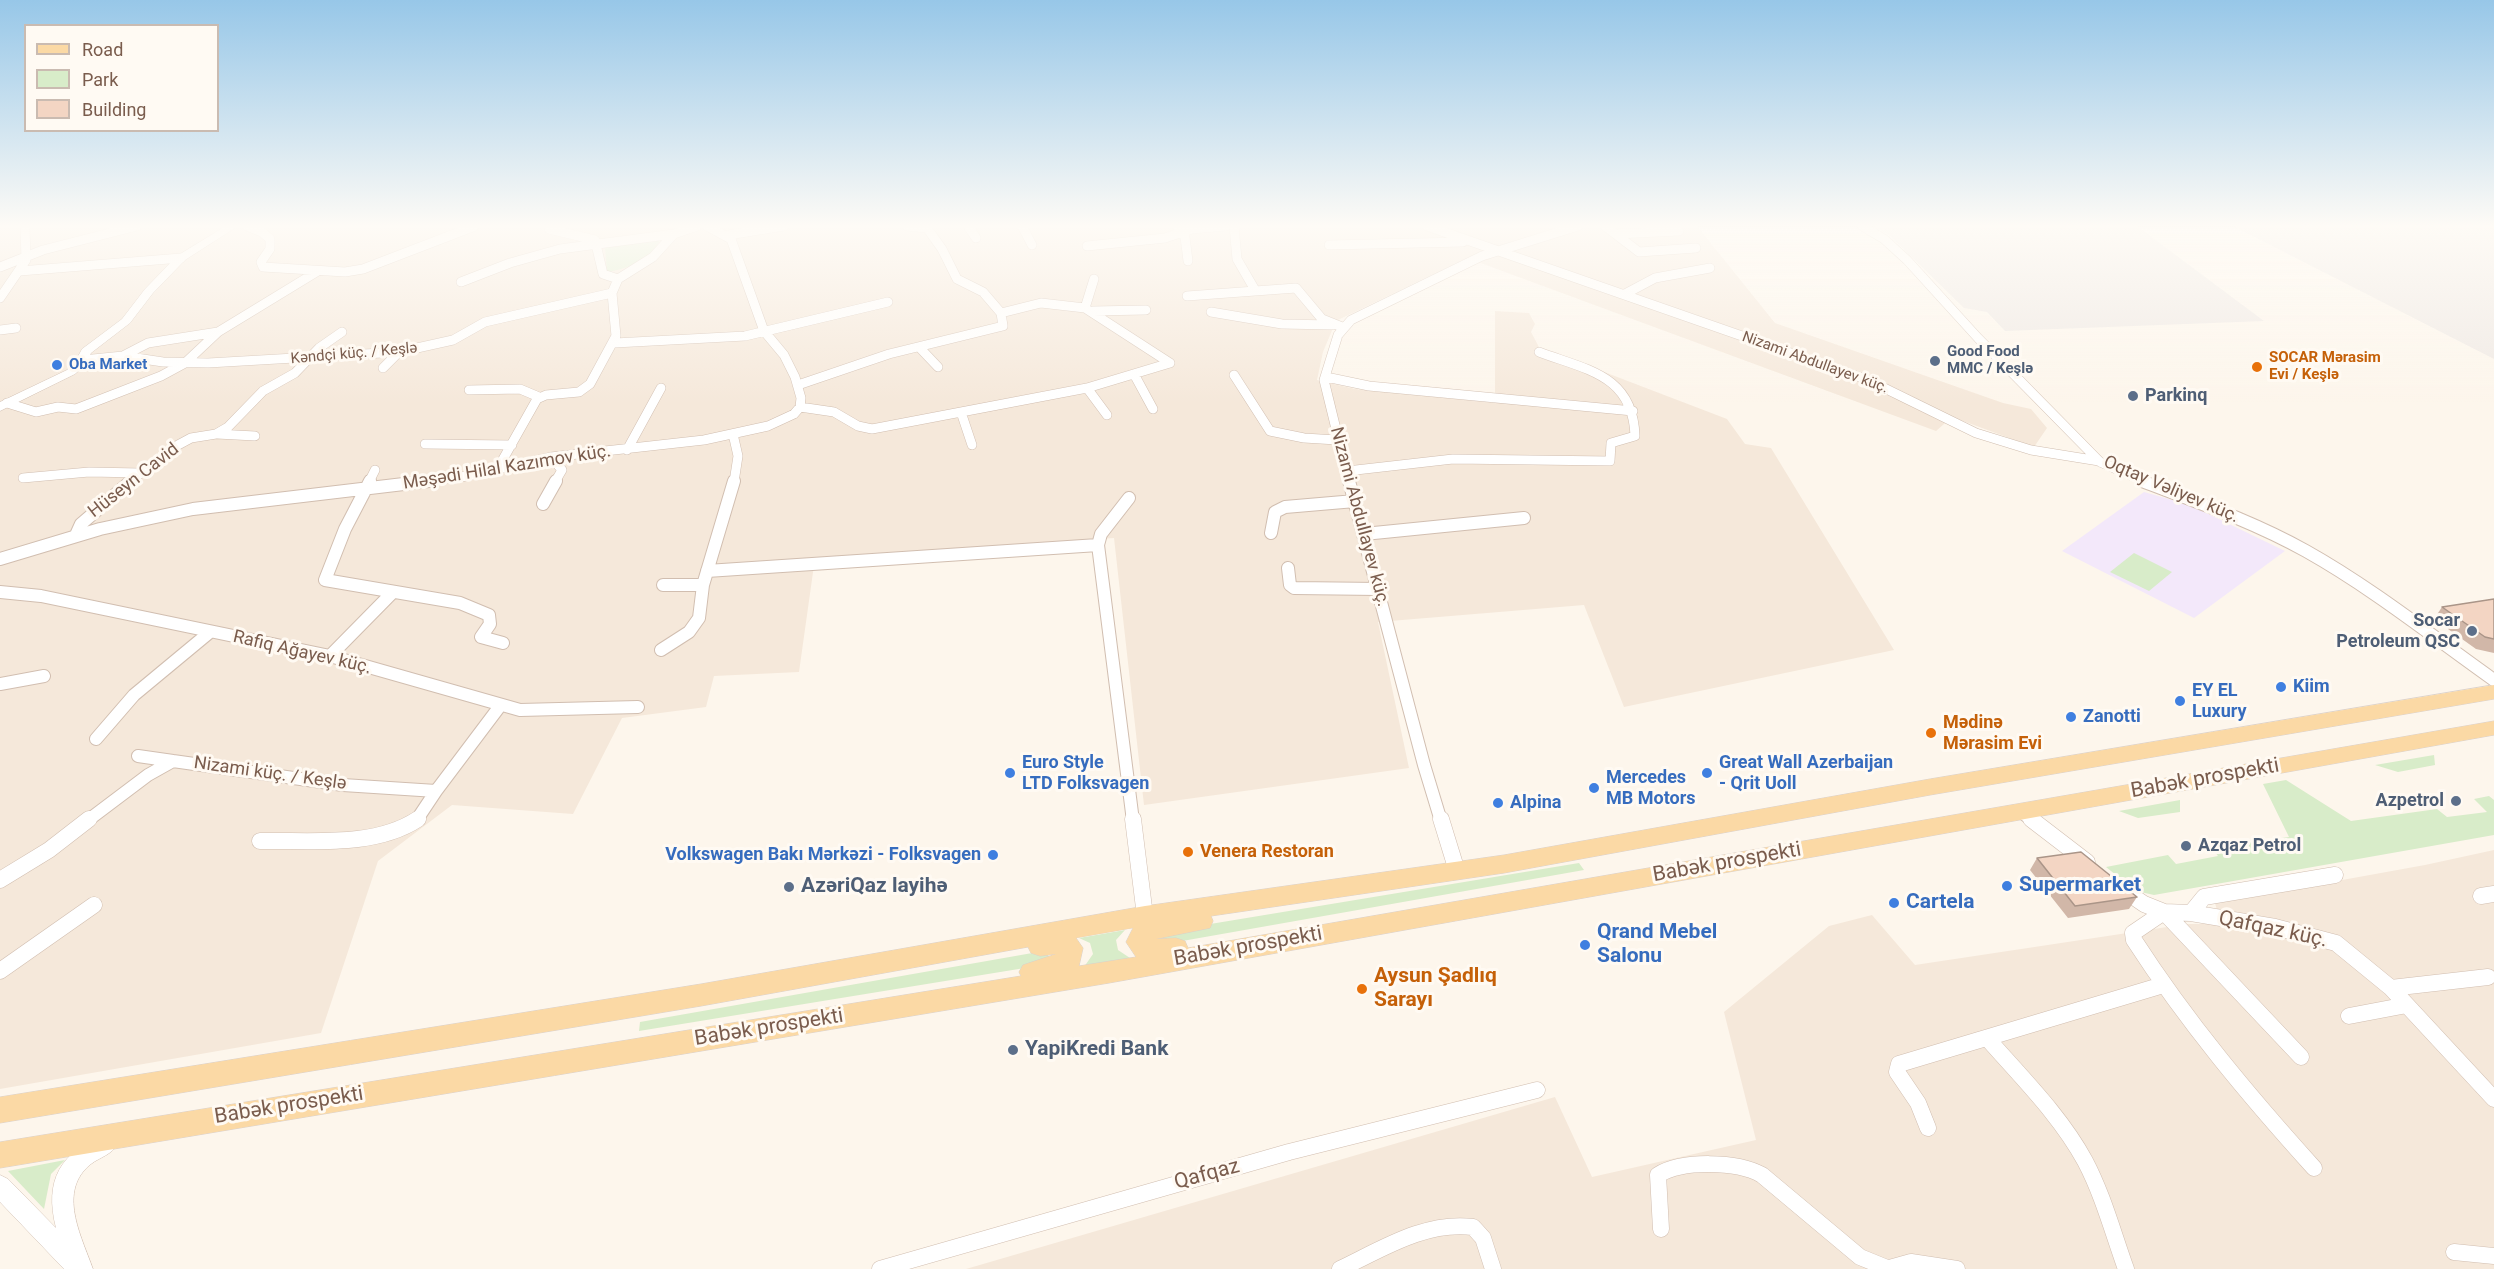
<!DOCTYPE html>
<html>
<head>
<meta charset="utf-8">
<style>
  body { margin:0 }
  #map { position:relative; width:2494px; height:1269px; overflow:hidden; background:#fdf6ec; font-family:Roboto,sans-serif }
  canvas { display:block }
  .legend { position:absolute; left:24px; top:24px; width:195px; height:108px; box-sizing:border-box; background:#fffaf3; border:2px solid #cabbb1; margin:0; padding:8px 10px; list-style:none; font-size:18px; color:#7a5c4d }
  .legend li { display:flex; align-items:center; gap:12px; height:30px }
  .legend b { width:30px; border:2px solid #cabbb1 }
</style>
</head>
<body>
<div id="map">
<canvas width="2494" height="1269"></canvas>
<ul class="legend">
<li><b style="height:8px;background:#fbd9a5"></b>Road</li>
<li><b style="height:16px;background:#d8ecc9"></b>Park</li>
<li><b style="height:16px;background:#f3d5c3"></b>Building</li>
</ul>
</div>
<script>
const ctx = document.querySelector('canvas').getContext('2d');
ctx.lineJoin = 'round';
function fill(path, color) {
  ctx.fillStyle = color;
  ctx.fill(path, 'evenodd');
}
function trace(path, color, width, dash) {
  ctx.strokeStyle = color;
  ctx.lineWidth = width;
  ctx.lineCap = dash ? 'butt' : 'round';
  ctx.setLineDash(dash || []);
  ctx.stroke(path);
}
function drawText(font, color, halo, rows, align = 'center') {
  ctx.font = font + ' Roboto,sans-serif';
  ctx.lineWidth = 6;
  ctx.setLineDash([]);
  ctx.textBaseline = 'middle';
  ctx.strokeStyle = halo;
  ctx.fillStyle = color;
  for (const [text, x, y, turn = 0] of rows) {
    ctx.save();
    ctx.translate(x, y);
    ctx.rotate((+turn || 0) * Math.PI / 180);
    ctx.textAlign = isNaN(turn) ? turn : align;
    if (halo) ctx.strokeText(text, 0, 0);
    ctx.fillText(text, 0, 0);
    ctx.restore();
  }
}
fill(new Path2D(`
  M0,226H902L911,230L925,226H1697L1775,323L2003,403L2031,409L2047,428L2034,447L1952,417L1936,431L1467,258L1336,321L1323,352L1317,380L1355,389L1495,403V311L1529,313L1535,324L1531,332L1539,347L1727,419L1745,444L1771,448L1894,650L1624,707L1584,605L1378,622L1409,768L1144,805L1114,538L815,558L799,672L714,676L706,707L622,718L573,814L452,805L378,861L321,1033L0,1089Z
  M2494,850V1269H966L1555,1097L1592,1177L1756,1140L1724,1012L1829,926L1872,915L1915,965L2187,924H2221L2215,903L2425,865Z`), '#f5e8da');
fill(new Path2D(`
  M1873,226H2137L2264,321L2005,331L1987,312L1964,308L1890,236Z
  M2233,226H2494V359Z`), '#efe9e4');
fill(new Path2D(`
  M2144,492L2190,505L2285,551L2194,618L2062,551Z`), '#f3e8fa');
fill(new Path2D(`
  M662,238C649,259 632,268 607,272L605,247Z
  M2134,553L2172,572L2149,591L2110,572Z
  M2434,755L2435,765L2398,772L2375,765Z
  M2286,780L2351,821L2437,809L2447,817L2487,812L2474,799L2489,796L2494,800V835L2154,895L2136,891L2106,867L2168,855L2176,864L2218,856L2212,848L2289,837L2263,784Z
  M2180,800V812L2138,818L2119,811Z
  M1579,863L1584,870L1171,943L1160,941L1158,937L1168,931Z
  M1125,930L1116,940L1118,950L1130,958L1084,967L1093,954L1090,943L1079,938Z
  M1038,952L1048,953L1049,961L1037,966L639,1031L640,1022Z
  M65,1160L51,1174L44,1209L8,1171Z`), '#d8ecc9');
const minorFar2 = new Path2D(`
  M247,226L262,232L270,239V249L261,262L263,267L345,272L363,269L475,226
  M968,226L976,238
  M1022,226L1032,245
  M1234,226L1237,259L1255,290
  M1427,226L1868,380L1976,433L2031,450L2099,461
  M1605,226L1639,252L1696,248
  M1862,226L1884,239L1907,260L1978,338L2100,462L2146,482
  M1177,227L1185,237L1188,261
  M549,229L595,240L603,274L618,279
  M1616,234L1679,231
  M728,235L784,226
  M1329,245L1463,242
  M1087,246L1165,238L1192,229L1226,226
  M0,267L43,250L137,226
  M20,271L181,258
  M461,282L510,263L560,249L674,234
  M1625,294L1655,278L1710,268
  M1187,296L1296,288L1322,319L1342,327
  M0,298L26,260L25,226
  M1085,308L1094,279
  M1093,311L1146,310
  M1211,312L1282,324L1332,325
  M1001,313L1041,303L1085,308L1170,363
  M0,330L16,328
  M615,343L745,336L888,302
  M919,347L938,367
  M123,356L148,343L218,332
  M83,360L123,356L163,362L208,363L399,352L453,340L485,322L612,293L618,279L653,257L674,234L697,226
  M383,368L399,352
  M1134,374L1153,409
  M1234,375L1270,431L1304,438L1337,440
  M1326,377L1369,386L1633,411
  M798,385L889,354L1003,326L1001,313L983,292L957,279L942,249L927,228L907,226
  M1087,388L1107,415
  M469,390L520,389L539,397
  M7,403L36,412L58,407L76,409L161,376L185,363L218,332L318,271
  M800,407L834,412L858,426L872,429L1087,388L1170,363
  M961,412L972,445
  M217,434L255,436
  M733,434L738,456L734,482
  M425,444L512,445
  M627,450L661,388
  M551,457L562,470L555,482
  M501,468L502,461L537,399L546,395L579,392L590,384L616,336L612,293
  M1347,471L1453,459L1610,461L1611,443L1635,436C1633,375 1587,370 1539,352
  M23,478L89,472L140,473
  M129,482L178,445L191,438L216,434L228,427L263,391L295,373L319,348L342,332
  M369,482L375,470
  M416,482L468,476L551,457L704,440L768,426L794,414L800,407L801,398L795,377L784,355L764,331L731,239L707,226
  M1349,482L1324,380L1338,335L1351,320L1482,256L1578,226`);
const minorFar1 = new Path2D(`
  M370,481L345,529L325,580L460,603L489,615L490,624L481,637L503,643
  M1349,481L1424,765L1441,821
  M2142,481C2197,502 2254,522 2306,551C2372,588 2432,636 2494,680
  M1129,498L1101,534L1098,545L1133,821
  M543,504L556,481
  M1271,533L1275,512L1285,507L1355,501
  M1364,534L1524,518
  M76,535L81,524L131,481
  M0,559L100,529L193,509L429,481
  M1288,568L1290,585L1294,588L1379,589
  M707,571L1098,545
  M663,585H703
  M0,592L41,596L330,656L520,710L638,707
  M661,650L689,632L699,618L703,585L734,481
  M330,656L393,592
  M0,684L44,676
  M96,739L134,695L210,632
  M138,756L173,761
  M2020,811L2033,821
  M87,821L148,775L173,761L343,785L436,791L500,706
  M416,821L436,791`);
const minor = new Path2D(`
  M1133,819L1145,916
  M1441,819L1457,871
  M2031,819L2087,862
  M260,841C311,840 374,848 418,819
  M0,880L49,850L89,819
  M2125,891L2144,904L2164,912L2191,913L2275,927L2336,943L2391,988L2494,1099
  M2481,896L2494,894
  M2191,913L2204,897L2335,875
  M0,971L94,905
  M2391,988L2488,977
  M2349,1016L2407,1005
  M1987,1038C2021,1077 2060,1115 2085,1161C2103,1195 2113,1233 2126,1269
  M2301,1057L2164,912L2133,933L2134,940C2187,1022 2249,1096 2314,1168
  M1928,1128L1918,1103L1897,1072L1899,1064L2163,985
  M1661,1229L1658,1175C1682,1160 1737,1161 1762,1175L1860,1257L1887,1268
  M2454,1252L2494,1256
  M880,1269L1289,1152L1537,1090
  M1340,1269C1382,1249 1425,1221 1473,1227L1483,1238L1493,1269
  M1886,1269L1911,1262L1957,1269`);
const tertiary = new Path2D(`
  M226,226H238L185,260L153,293L130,323L91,353L84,366L75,374L0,411V402L67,370L75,362L82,349L122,319L145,289L177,256Z
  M106,1134L114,1137L117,1144C112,1155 100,1157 91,1164C57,1191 81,1235 93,1269H64L0,1202V1175L8,1179L56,1228C44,1180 60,1152 106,1134Z`);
const primary = new Path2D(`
  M2494,685V699L1930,795L1504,873L1211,916L1213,921L1210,928L1156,939L1176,938L1185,941L1188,948L2494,721V735L1109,983L0,1168V1142L1021,976L1019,972L1023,965L1056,954L1040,956L1031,953L1028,947L701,1006L0,1123V1097L701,984L1145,906L1504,855L1930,779ZM1133,928L1126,942L1136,957L1079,966L1083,948L1076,938Z`);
trace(minorFar2, '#d1beb0', 10);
trace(minorFar1, '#d1beb0', 14);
trace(minor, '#d1beb0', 17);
trace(tertiary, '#d1beb0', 1);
trace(primary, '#dad1cd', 1);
trace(minorFar2, '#fff', 9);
trace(minorFar1, '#fff', 12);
trace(minor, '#fff', 16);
fill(tertiary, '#fff');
fill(primary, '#fbd9a5');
fill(new Path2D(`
  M2494,599V653L2476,649L2434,619L2442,607Z
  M2037,858L2137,897L2129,909L2068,918L2030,870Z`), '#d1b7a8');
const building = new Path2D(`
  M2494,599V639L2485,637L2442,607Z
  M2081,852L2137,897L2075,906L2037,858Z`);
fill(building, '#f3d5c3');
trace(building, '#aa9588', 1.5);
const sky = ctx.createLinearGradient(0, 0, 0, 404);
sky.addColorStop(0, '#97c7e8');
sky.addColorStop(0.56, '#fefbf6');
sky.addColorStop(1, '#fefbf600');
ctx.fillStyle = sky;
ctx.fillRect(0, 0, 2494, 404);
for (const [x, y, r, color] of [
  [1935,361,6,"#5c6f8a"],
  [57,365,6,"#3f7fe0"],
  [2257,367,6,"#e8710a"],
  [2133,396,6,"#5c6f8a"],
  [2472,631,6,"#5c6f8a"],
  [2281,687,6,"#3f7fe0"],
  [2180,701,6,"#3f7fe0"],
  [2071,717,6,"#3f7fe0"],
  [1931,733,6,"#e8710a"],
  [1010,773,6,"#3f7fe0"],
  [1707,773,6,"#3f7fe0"],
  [1594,788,6,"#3f7fe0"],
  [2456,801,6,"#5c6f8a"],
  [1498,803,6,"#3f7fe0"],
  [2186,846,6,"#5c6f8a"],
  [1188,852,6,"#e8710a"],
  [993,855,6,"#3f7fe0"],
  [2007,886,6,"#3f7fe0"],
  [789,887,6,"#5c6f8a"],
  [1894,903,6,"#3f7fe0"],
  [1585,945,6,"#3f7fe0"],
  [1362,989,6,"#e8710a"],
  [1013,1050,6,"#5c6f8a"]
]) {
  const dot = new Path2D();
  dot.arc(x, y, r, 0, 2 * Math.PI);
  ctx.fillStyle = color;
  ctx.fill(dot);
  trace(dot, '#fffaf3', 2);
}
drawText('bold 15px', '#4e5e75', '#fffaf3', [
  ["Good Food",1947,352],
  ["MMC / Keşlə",1947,369]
], 'left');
drawText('15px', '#7a5c4d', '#fffaf3', [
  ["Kəndçi küç. / Keşlə",354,354,-5],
  ["Nizami Abdullayev küç.",1815,363,20]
]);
drawText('bold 15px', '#c56008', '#fffaf3', [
  ["SOCAR Mərasim",2269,358],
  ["Evi / Keşlə",2269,375]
], 'left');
drawText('bold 15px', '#366cbe', '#fffaf3', [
  ["Oba Market",69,365]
], 'left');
drawText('bold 18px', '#4e5e75', '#fffaf3', [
  ["Parkinq",2145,396],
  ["Socar",2460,621,"right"],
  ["Petroleum QSC",2460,642,"right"],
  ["Azpetrol",2444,801,"right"],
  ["Azqaz Petrol",2198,846]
], 'left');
drawText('18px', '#7a5c4d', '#fffaf3', [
  ["Məşədi Hilal Kazımov küç.",507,468,-9],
  ["Hüseyn Cavid",134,481,-38],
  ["Oqtay Vəliyev küç.",2171,490,23],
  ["Nizami Abdullayev küç.",1359,517,75],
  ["Rafiq Ağayev küç.",302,653,13],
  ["Nizami küç. / Keşlə",270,774,8]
]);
drawText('bold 18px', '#366cbe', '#fffaf3', [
  ["Kiim",2293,687],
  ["EY EL",2192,691],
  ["Luxury",2192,712],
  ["Zanotti",2083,717],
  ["Euro Style",1022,763],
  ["LTD Folksvagen",1022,784],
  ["Great Wall Azerbaijan",1719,763],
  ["- Qrit Uoll",1719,784],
  ["Mercedes",1606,778],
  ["MB Motors",1606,799],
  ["Alpina",1510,803],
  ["Volkswagen Bakı Mərkəzi - Folksvagen",981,855,"right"]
], 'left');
drawText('bold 18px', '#c56008', '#fffaf3', [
  ["Mədinə",1943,723],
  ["Mərasim Evi",1943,744],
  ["Venera Restoran",1200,852]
], 'left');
drawText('21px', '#7a5c4d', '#fffaf3', [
  ["Babək prospekti",2205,779,-10],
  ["Babək prospekti",1727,863,-10],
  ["Qafqaz küç.",2273,930,12],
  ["Babək prospekti",1248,947,-10],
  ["Babək prospekti",769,1028,-9],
  ["Babək prospekti",289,1106,-9],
  ["Qafqaz",1207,1175,-15]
]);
drawText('bold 21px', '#366cbe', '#fffaf3', [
  ["Supermarket",2019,886],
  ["Cartela",1906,903],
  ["Qrand Mebel",1597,933],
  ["Salonu",1597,957]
], 'left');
drawText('bold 21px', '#4e5e75', '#fffaf3', [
  ["AzəriQaz layihə",801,887],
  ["YapiKredi Bank",1025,1050]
], 'left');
drawText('bold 21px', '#c56008', '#fffaf3', [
  ["Aysun Şadlıq",1374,977],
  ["Sarayı",1374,1001]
], 'left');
</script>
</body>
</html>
